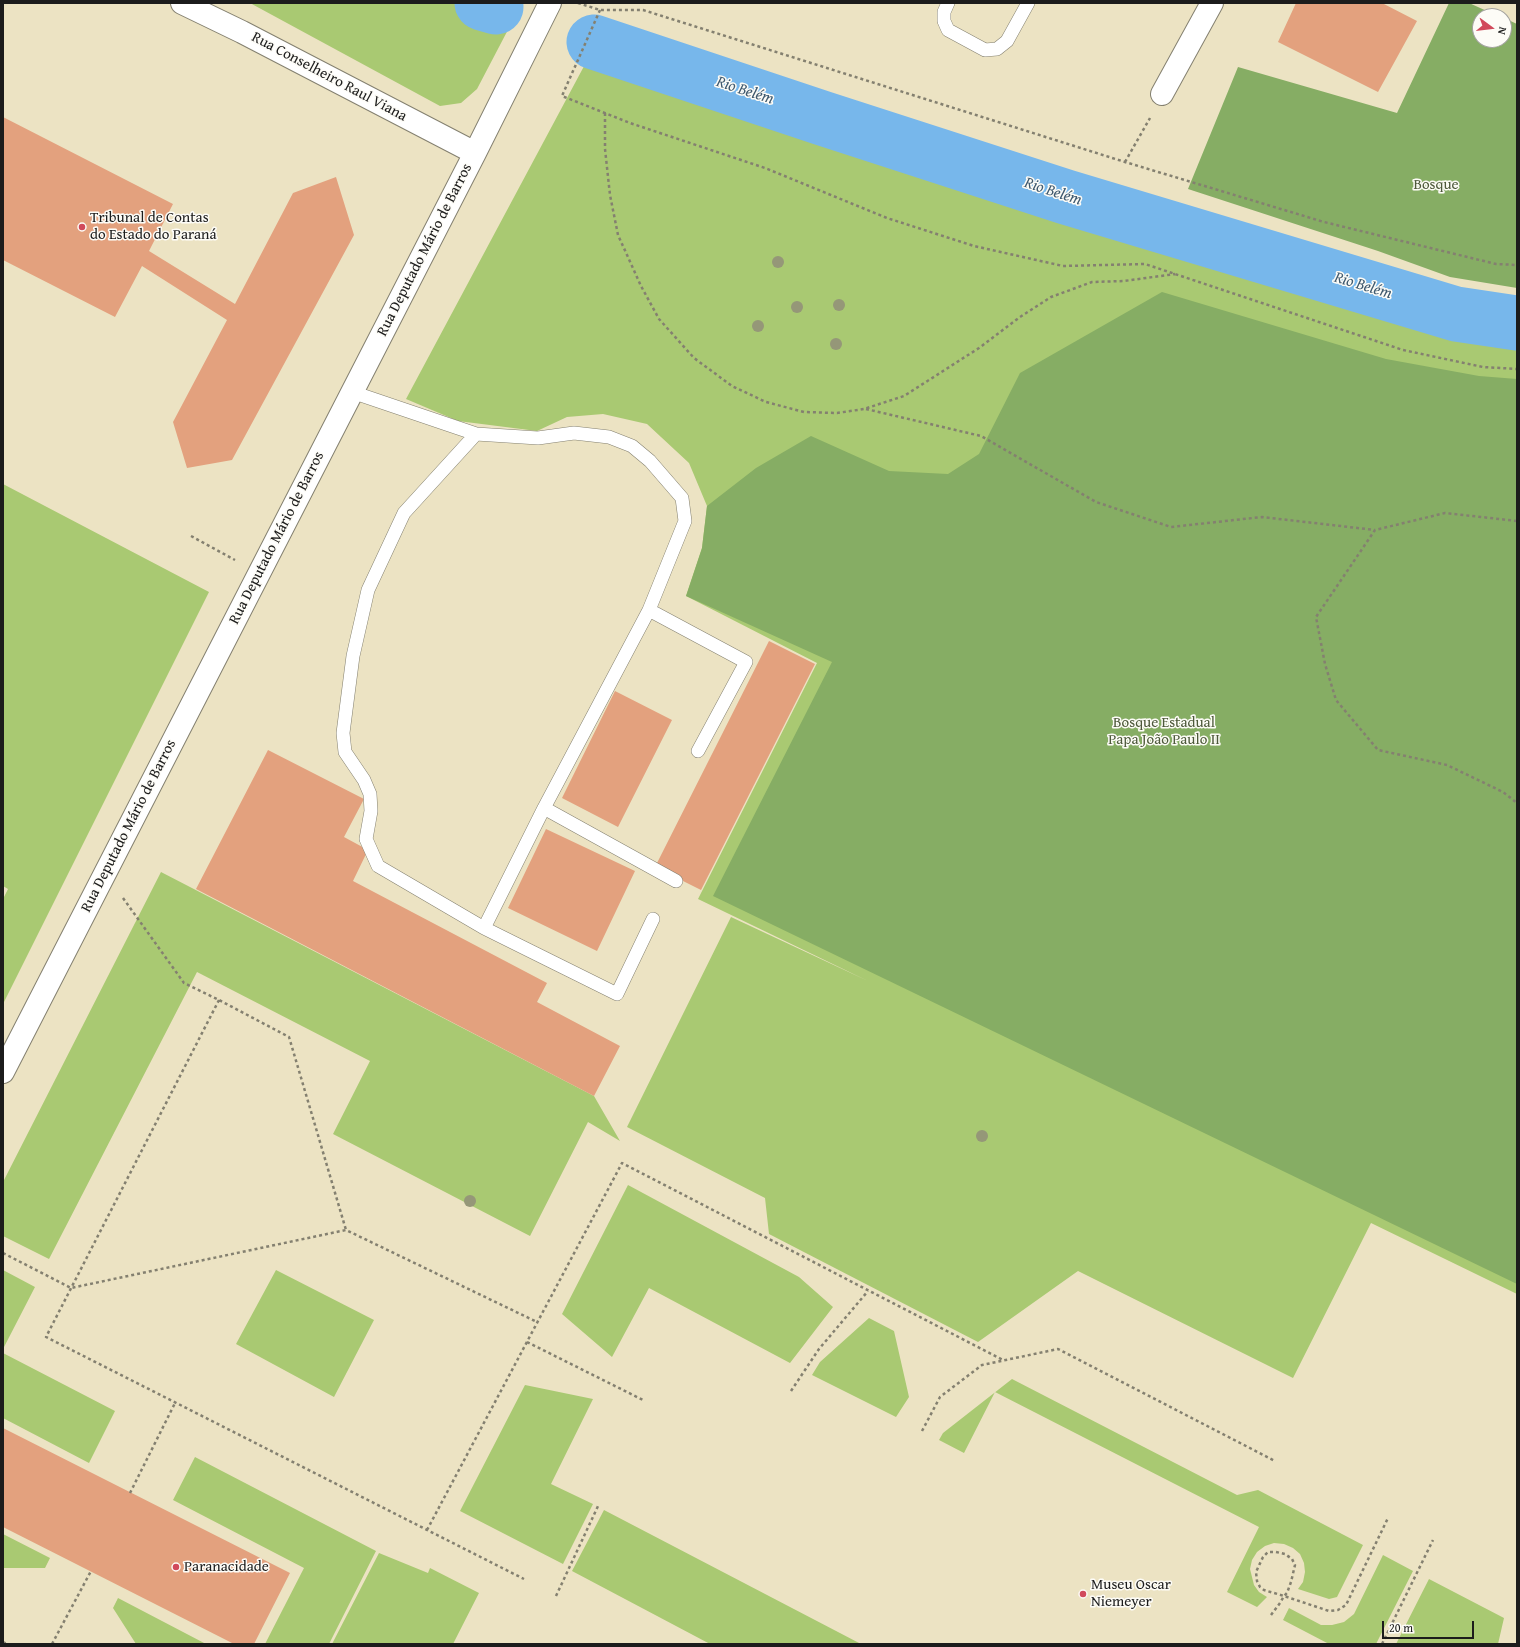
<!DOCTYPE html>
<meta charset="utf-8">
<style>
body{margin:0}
#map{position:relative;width:1520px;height:1647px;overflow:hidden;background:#ece3c3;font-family:"Gentium Book Plus",serif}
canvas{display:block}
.frame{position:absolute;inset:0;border:4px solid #1c1c1c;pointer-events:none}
.north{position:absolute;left:1472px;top:8px;width:40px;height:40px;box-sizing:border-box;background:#fdfcf7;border:1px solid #a3a29f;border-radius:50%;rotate:105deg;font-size:11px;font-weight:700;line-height:16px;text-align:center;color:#1c1c1c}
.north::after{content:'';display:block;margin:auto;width:14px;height:18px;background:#d1495b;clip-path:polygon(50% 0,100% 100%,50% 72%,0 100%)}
.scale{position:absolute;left:1382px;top:1621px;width:92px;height:18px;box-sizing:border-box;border:2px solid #1c1c1c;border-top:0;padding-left:5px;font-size:12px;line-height:14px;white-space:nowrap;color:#1c1c1c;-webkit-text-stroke:3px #fdfcf7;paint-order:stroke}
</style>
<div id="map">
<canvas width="1520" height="1647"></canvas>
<div class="frame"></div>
<div class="north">N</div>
<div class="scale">20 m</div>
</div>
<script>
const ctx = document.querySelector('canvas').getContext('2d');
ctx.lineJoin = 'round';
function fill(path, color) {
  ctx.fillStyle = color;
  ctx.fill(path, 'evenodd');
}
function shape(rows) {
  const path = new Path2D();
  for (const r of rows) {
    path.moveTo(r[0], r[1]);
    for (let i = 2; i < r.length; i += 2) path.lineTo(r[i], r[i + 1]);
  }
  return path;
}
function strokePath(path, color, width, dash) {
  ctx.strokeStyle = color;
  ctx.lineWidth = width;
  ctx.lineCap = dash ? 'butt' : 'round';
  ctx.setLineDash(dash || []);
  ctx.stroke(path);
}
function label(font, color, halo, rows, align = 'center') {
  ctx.font = font + ' "Gentium Book Plus",serif';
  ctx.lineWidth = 3;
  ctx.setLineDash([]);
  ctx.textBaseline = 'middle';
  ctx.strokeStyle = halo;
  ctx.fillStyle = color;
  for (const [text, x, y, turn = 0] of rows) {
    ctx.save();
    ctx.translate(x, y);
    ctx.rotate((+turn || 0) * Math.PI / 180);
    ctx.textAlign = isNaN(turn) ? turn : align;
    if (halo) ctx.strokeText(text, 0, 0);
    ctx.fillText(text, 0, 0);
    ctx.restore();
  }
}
fill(shape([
 [250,3,522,3,477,89,461,103,440,106],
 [590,55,1437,326,1517,335,1517,1294,1371,1223,1293,1378,1078,1271,978,1342,769,1234,765,1198,627,1127,731,917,868,981,698,899,817,663,686,596,702,548,707,506,689,463,647,424,603,414,567,417,537,431,458,421,406,399],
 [3,484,209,592,3,1004,3,899,8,889,3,886],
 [161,872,594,1096,620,1141,588,1122,530,1236,333,1134,370,1061,197,972,49,1259,3,1236,3,1182],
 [628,1185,799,1277,833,1307,790,1363,649,1288,612,1357,562,1314],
 [3,1270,35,1287,3,1349],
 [276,1270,374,1320,334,1397,236,1344],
 [869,1318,894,1331,909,1397,896,1417,812,1375,820,1362],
 [3,1353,115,1411,89,1463,3,1418],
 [1012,1379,1237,1495,1258,1490,1363,1545,1337,1597,1329,1599,1298,1589,1303,1582,1305,1572,1304,1563,1300,1554,1293,1548,1284,1544,1274,1543,1265,1546,1257,1552,1252,1560,1250,1569,1254,1585,1259,1592,1267,1597,1257,1607,1227,1592,1259,1527,995,1392,964,1453,939,1440,943,1433],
 [525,1385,593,1399,551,1484,593,1504,563,1564,460,1511],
 [195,1457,376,1551,329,1644,265,1644,304,1568,173,1500],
 [604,1510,861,1644,710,1644,572,1571],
 [3,1534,50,1558,45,1568,3,1568],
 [379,1553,428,1573,430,1568,479,1593,453,1644,332,1644],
 [1383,1555,1413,1571,1376,1644,1329,1644,1283,1620,1289,1608,1321,1625,1332,1625,1344,1622,1354,1614],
 [1429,1579,1504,1618,1498,1644,1396,1644],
 [118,1598,206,1644,136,1644,113,1608]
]), '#a9c972');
fill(shape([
 [1449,3,1469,3,1498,16,1480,16,1480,40,1504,40,1504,18,1517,24,1517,288,1450,277,1378,251,1188,189,1238,67,1397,113],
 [1162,292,1386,359,1479,376,1517,379,1517,1284,713,896,832,662,686,596,702,548,707,506,756,468,811,436,889,471,948,474,979,454,1020,373]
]), '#86ad64');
strokePath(shape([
 [482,3,496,7],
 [594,42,822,118,1066,197,1456,314,1517,323]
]), '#77b7eb', 55);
fill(shape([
 [1296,3,1382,3,1417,21,1378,92,1278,42],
 [3,117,173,204,149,251,235,304,293,193,336,177,354,235,232,460,187,468,173,422,227,320,142,266,115,317,3,260],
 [769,641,815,664,701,890,655,867],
 [615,691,672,720,618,827,562,798],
 [268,750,364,799,344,837,368,850,353,881,547,983,537,1002,620,1046,594,1096,196,889],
 [546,829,635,871,597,951,508,908],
 [3,1428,290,1573,254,1644,234,1644,3,1527]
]), '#e3a17e');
const lane = shape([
 [948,3,944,12,944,21,948,30,985,50,997,49,1007,41,1028,3],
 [352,392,476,434,538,438,574,433,609,437,632,446,650,461,682,498,685,521,649,610,746,662,698,751],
 [476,434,404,513,368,590,353,656,343,733,345,752,364,780,370,794,371,811,366,839,378,866,484,928,617,994,653,919],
 [544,808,649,610],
 [484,928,544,808,676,881]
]);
const street = shape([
 [1162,94,1212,3]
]);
const secondary = shape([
 [182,3,242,32,475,153],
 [3,1072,475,153,550,3]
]);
strokePath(lane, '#848070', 14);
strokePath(street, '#848070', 24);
strokePath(secondary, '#848070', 24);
strokePath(shape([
 [578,3,600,10,643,10,1125,162,1324,222,1496,264,1517,265],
 [600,10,562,96,630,123,765,168,887,218,974,246,1063,266,1145,264,1403,350,1483,367,1517,369],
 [605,113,605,149,610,195,618,235,641,286,659,319,694,358,732,386,766,402,804,412,837,413,864,409,904,396,979,348,1020,317,1051,297,1092,282,1124,281,1175,274],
 [1125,162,1150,118],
 [866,409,981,436,1096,502,1171,527,1262,517,1375,530],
 [1517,521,1445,513,1375,530,1316,617,1325,664,1336,700,1378,750,1447,765,1503,792,1517,803],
 [191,536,235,560],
 [123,898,184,983,219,1000,289,1037,346,1230],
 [219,1000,46,1337,524,1579],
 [3,1253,71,1288,346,1230,537,1322],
 [527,1342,645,1401],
 [791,1391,819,1349,868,1291],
 [922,1431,940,1397,982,1365,1058,1349,1275,1461],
 [130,1493,175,1403],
 [427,1530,622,1163,1003,1360],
 [556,1596,599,1504],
 [1271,1615,1280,1603,1284,1596,1287,1593,1291,1582,1295,1565,1292,1559,1285,1554,1276,1552,1268,1552,1263,1557,1256,1572,1257,1581,1260,1587,1264,1590,1284,1596,1329,1611,1338,1610,1346,1605,1388,1518],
 [3,1642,7,1644],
 [52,1644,91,1571],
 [1382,1644,1433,1540]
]), '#848070', 2.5, [3, 3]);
strokePath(lane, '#fff', 13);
strokePath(street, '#fff', 22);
strokePath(secondary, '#fff', 22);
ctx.fillStyle = '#959778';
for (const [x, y] of [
 [778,262],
 [839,305],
 [797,307],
 [758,326],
 [836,344],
 [982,1136],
 [470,1201]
]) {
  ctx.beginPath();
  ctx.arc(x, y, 6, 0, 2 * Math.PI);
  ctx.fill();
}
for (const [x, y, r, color] of [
 [82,227,4,"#d1495b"],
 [176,1567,4,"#d1495b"],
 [1083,1594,4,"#d1495b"]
]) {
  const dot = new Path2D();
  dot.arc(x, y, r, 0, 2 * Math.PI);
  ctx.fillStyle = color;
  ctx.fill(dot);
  strokePath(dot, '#fdfcf7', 1.5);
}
label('15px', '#1c1c1c', '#fdfcf7', [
 ["Rua Conselheiro Raul Viana",329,77,28],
 ["Rua Deputado Mário de Barros",425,250,-63],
 ["Rua Deputado Mário de Barros",277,538,-63],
 ["Rua Deputado Mário de Barros",129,826,-63]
]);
label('15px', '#4d593a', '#fdfcf7', [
 ["Bosque",1436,185],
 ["Bosque Estadual",1164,723],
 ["Papa João Paulo II",1164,740]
]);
label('15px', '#1c1c1c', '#fdfcf7', [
 ["Tribunal de Contas",90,218],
 ["do Estado do Paraná",90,235],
 ["Paranacidade",184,1567],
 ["Museu Oscar",1091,1585],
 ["Niemeyer",1091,1602]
], 'left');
label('italic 16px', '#405a6f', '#fdfcf7', [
 ["Rio Belém",745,91,18],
 ["Rio Belém",1053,192,18],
 ["Rio Belém",1363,286,17]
]);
</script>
